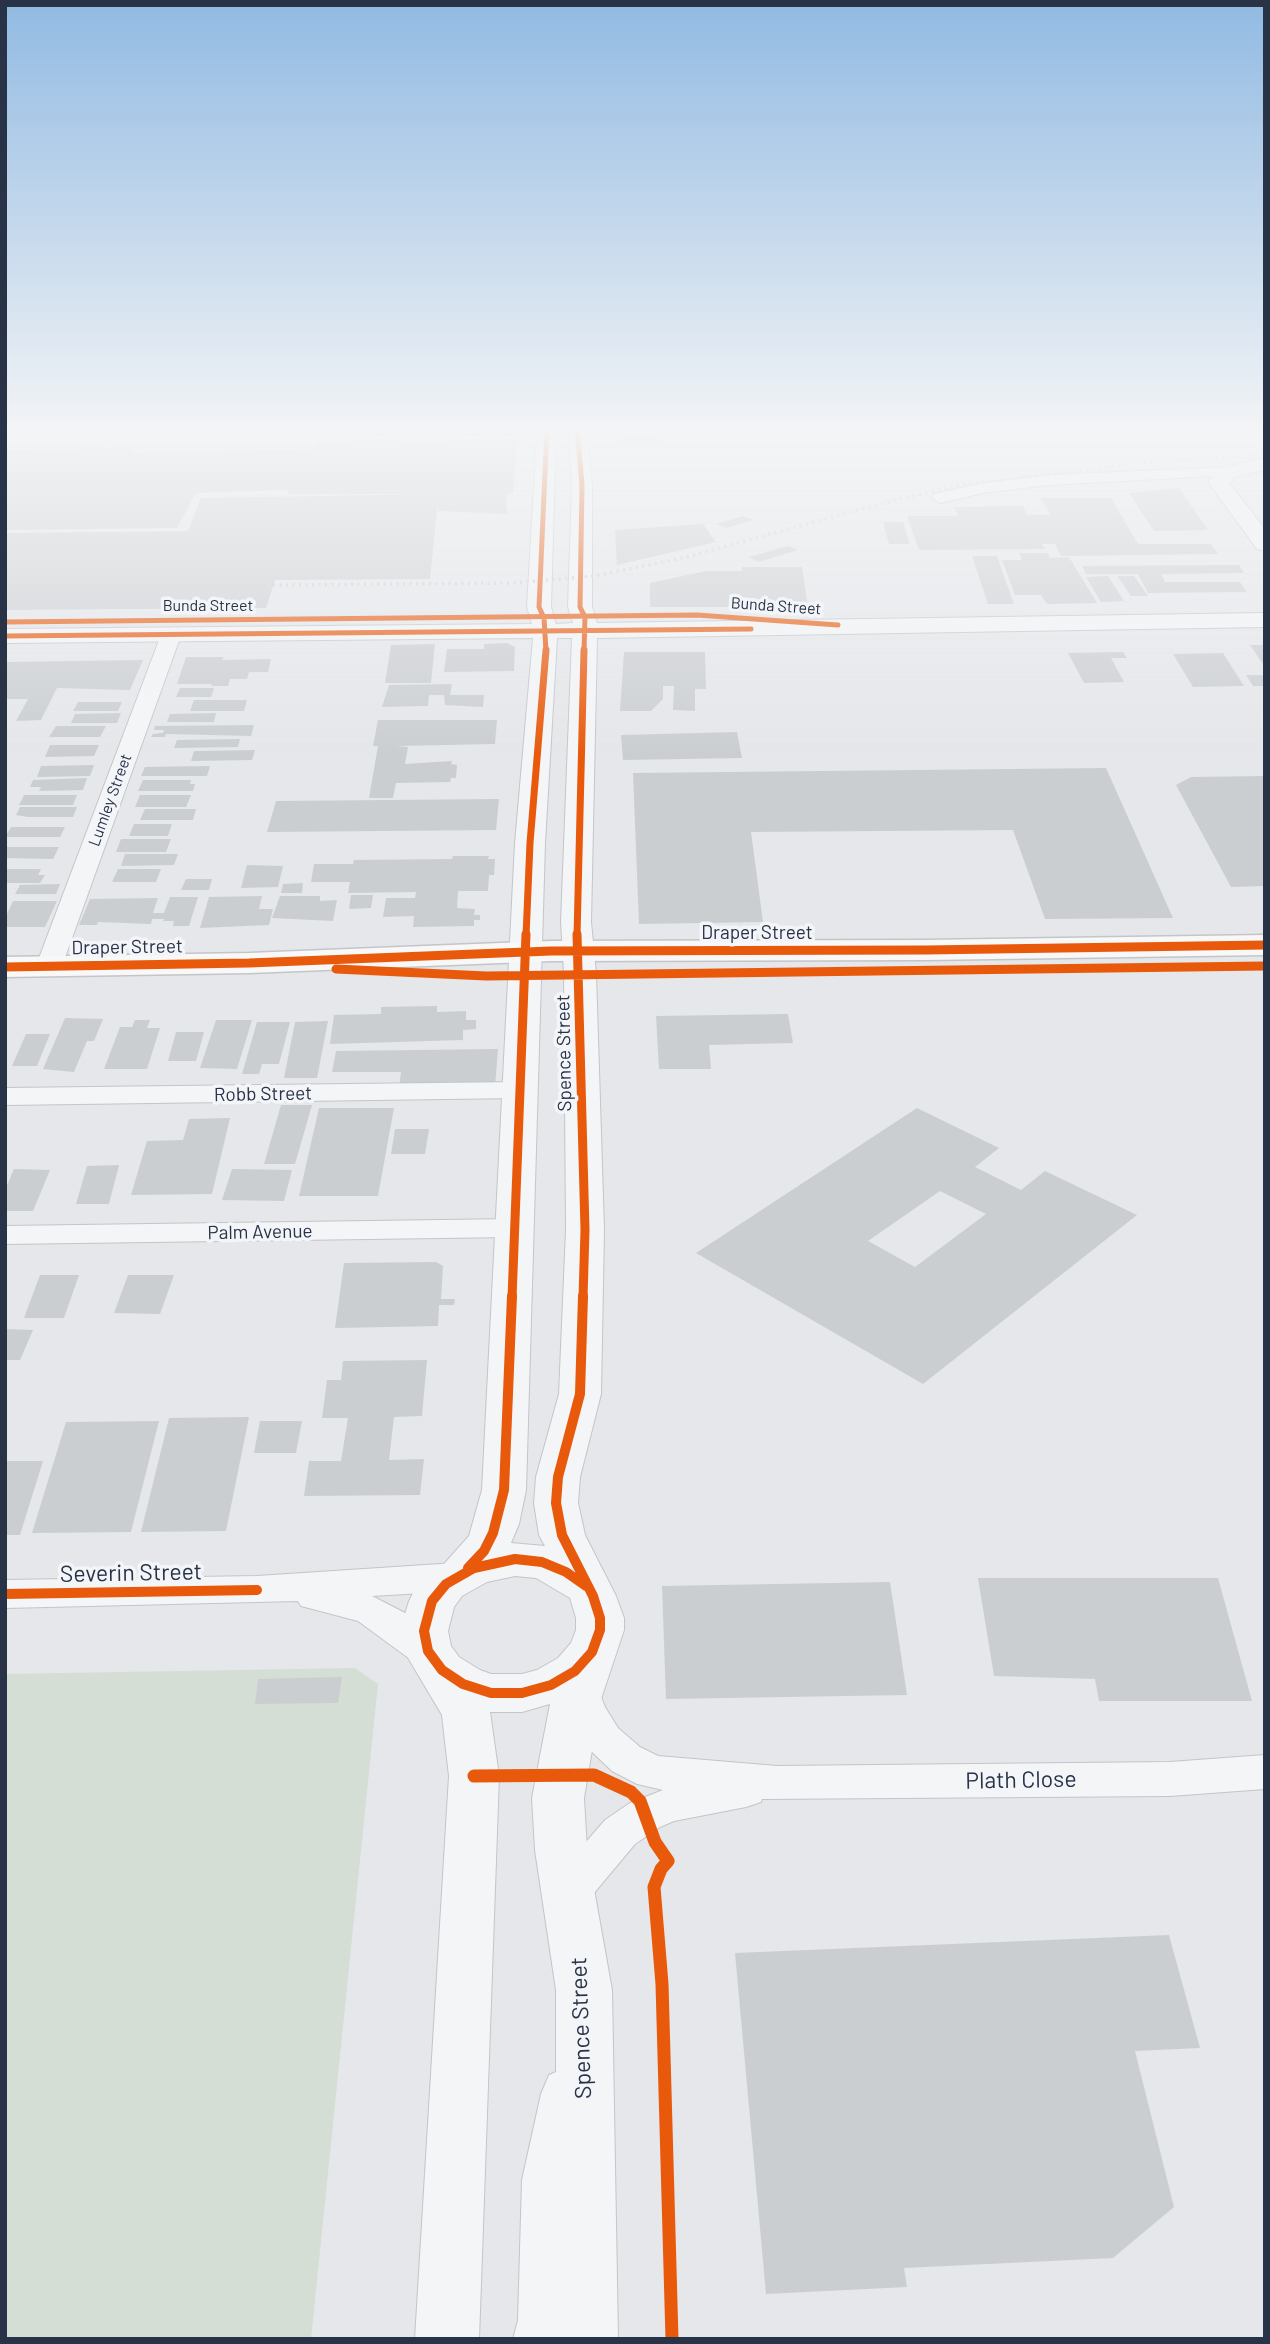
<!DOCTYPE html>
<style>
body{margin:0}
#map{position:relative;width:1270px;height:2344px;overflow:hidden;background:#e5e7ea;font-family:Barlow,sans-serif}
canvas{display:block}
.frame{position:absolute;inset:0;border:7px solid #283347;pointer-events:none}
</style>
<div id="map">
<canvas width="1270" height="2344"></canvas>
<div class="frame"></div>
</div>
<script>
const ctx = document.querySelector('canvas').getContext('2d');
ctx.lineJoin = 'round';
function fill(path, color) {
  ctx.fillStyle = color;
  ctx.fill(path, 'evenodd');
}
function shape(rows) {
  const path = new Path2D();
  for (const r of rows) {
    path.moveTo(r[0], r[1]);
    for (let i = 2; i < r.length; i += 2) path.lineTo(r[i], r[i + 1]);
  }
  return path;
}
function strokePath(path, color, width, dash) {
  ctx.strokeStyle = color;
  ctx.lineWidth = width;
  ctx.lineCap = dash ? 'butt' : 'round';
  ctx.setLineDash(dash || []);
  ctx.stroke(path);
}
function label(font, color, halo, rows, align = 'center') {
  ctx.font = font + ' Barlow,sans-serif';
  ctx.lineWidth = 7;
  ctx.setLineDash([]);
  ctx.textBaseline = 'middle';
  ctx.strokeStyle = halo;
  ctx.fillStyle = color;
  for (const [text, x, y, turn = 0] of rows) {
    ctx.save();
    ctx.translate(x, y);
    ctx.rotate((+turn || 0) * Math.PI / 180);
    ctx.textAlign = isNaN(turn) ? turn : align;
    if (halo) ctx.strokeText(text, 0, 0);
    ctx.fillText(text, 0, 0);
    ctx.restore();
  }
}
fill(shape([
 [355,1668,378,1684,311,2339,5,2339,5,1674]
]), '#d5ded5');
fill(shape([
 [610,427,696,427,696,430,610,429],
 [700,427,732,427,733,431,701,431],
 [618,433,663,433,663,447,617,447],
 [499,437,523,442,517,447,513,493,506,494,507,514,438,511,438,500,430,579,275,580,266,608,5,610,5,533,188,531,201,498,438,494,287,494,288,490,196,493,177,528,5,530,5,450,136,447,132,453,314,449,316,442,380,439,424,442],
 [1179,488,1208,530,1154,531,1129,493],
 [1041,498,1111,498,1138,544,1211,544,1218,554,1061,556,1055,544,1042,544,1045,549,919,550,907,516,958,516,954,507,1023,506,1027,515,1050,515],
 [743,516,753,520,726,528,716,524],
 [883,522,903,522,910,544,889,544],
 [703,524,716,542,617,565,615,530],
 [788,546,798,550,759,562,749,557],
 [1019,553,1047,553,1050,558,1069,557,1097,603,1047,604,1041,595,1015,595,1002,560,1022,560],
 [972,556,997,556,1014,604,988,604],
 [1239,565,1244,573,1161,574,1165,582,1240,582,1247,592,1148,593,1138,574,1086,574,1082,566],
 [742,567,802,567,808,607,650,607,650,583,706,571,742,571],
 [1108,576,1124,601,1101,602,1086,577],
 [1117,576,1134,576,1148,596,1131,596],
 [507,643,515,647,514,671,444,672,447,649,484,649,484,644],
 [435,644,431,683,385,683,391,645],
 [1250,645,1265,645,1265,667],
 [624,652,705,652,706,689,695,689,695,711,673,710,674,686,663,686,663,699,651,711,620,711],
 [1123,652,1127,658,1111,658,1124,682,1084,683,1068,653],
 [1223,653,1244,686,1193,687,1173,654],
 [186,657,224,657,222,660,271,659,268,672,249,672,247,679,230,679,228,686,211,686,212,684,177,684],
 [143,660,130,690,57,688,41,720,16,721,28,699,5,699,5,662],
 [1246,675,1265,675,1265,686,1253,686],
 [452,684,450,695,484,695,483,707,445,705,444,695,429,695,428,706,382,707,389,685],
 [180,688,214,688,211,697,176,697],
 [194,700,247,700,244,711,190,711],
 [78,702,122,702,118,711,73,711],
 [121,713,117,723,71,723,75,714],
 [216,713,214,722,167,722,170,714],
 [378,720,497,720,495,744,396,746,408,747,405,764,452,761,451,764,457,765,456,778,451,778,450,782,396,783,393,798,369,798,378,746,373,746],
 [254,725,251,736,166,734,165,737,151,737,153,734,163,733,164,730,154,730,155,726],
 [56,726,106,726,100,737,49,737],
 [737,732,742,758,623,760,621,735],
 [240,739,238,747,174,748,177,740],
 [50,745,99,745,94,756,45,757],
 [255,750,252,760,191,761,194,751],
 [94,765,90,776,37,777,41,766],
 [210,766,207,776,141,776,145,767],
 [1106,768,1173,918,1045,919,1013,830,751,832,763,922,639,924,633,773],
 [1265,776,1265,886,1231,887,1176,785,1191,777],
 [87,778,83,790,39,791,41,787,30,787,33,780],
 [143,780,191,780,190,784,195,784,193,791,138,791],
 [24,795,77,795,73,805,19,805],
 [140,795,191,795,186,807,135,807],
 [499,799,496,830,267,832,276,801],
 [20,807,77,807,73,817,28,817,16,815],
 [145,809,196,809,193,820,140,820],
 [134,824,172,824,168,836,129,836],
 [11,827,65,827,60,837,5,837],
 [121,839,171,839,166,852,116,852],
 [6,847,59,847,53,859,5,858],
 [125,854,178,854,174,865,121,866],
 [453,856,489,856,488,859,495,859,494,875,489,875,488,891,458,891,457,908,475,909,474,915,480,915,480,920,474,920,474,926,413,927,414,916,383,917,386,898,415,898,416,892,348,893,350,882,311,882,314,864,353,864,354,860,452,859],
 [247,865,283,866,278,887,241,888],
 [5,869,41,869,38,875,45,875,40,883,5,883],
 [118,869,161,869,156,882,112,882],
 [186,879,212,879,209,890,181,890],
 [303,883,302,893,281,893,283,884],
 [60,884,56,894,15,894,20,885],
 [351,895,373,895,371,908,349,909],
 [262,896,259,909,273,909,269,925,200,928,209,897],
 [280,896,320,896,320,901,337,900,333,921,272,918],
 [170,897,198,897,189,926,173,926,174,921,163,921,164,919,152,919,151,924,98,922,97,925,79,925,90,899,158,898,153,913,164,913],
 [13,901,57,901,45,927,5,927,5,918],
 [437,1006,437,1012,466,1011,466,1020,476,1020,476,1029,463,1030,463,1040,330,1044,334,1015,381,1014,381,1007],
 [788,1014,793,1043,709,1045,711,1069,659,1069,656,1016],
 [65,1018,103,1019,94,1041,87,1041,74,1072,43,1069],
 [135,1020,150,1020,147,1028,160,1028,147,1069,104,1069,120,1027,132,1027],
 [216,1020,252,1020,237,1069,200,1068],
 [328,1021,317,1078,284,1078,295,1022],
 [257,1022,290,1022,279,1064,262,1064,259,1074,242,1074],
 [176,1032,204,1032,196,1061,168,1061],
 [26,1034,50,1034,37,1066,12,1066],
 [498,1049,495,1087,399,1088,401,1072,332,1072,336,1051],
 [281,1105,312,1105,295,1164,264,1164],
 [319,1108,394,1108,378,1196,299,1196],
 [917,1108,999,1148,975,1167,1021,1190,1045,1171,1137,1215,923,1384,696,1253],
 [940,1191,986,1214,915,1267,868,1241],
 [230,1118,212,1194,131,1195,147,1141,183,1140,189,1119],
 [395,1129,429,1129,425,1154,391,1154],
 [119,1165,109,1204,76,1204,87,1166],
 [14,1169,50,1170,33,1211,5,1211,5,1190],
 [232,1169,292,1170,284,1201,222,1200],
 [436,1262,443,1266,441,1299,455,1299,454,1305,439,1305,438,1326,335,1328,344,1263],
 [40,1275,79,1275,64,1318,24,1318],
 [128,1275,174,1275,160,1314,114,1313],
 [5,1329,33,1330,20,1360,5,1360],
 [427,1360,422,1416,394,1417,389,1460,424,1459,420,1495,304,1496,309,1461,341,1461,348,1418,322,1418,327,1380,341,1380,343,1361],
 [249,1417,226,1531,141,1532,169,1418],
 [159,1421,131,1532,32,1533,66,1422],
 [260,1421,302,1421,296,1453,254,1453],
 [5,1461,43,1461,20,1535,5,1535],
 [978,1578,1218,1578,1252,1701,1099,1701,1095,1679,994,1676],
 [890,1582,907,1695,666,1699,662,1586],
 [342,1677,338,1703,255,1704,258,1679],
 [1169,1935,1200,2048,1135,2051,1174,2207,1113,2258,904,2268,907,2287,766,2294,735,1953]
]), '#cbced1');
const minor = shape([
 [1228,467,1236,472,1234,475,1049,485,983,493,940,503,932,498,934,494,983,483,1049,475,1228,467],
 [171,629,181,635,62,966,58,971,49,974,40,971,36,966,161,635,171,629],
 [521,1082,531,1084,535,1090,531,1096,521,1098,5,1105,5,1088,521,1082],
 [514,1219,525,1221,529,1228,525,1235,514,1237,5,1244,5,1226,514,1219],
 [456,1563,469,1567,475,1577,469,1587,456,1591,372,1596,405,1613,442,1640,447,1651,442,1662,428,1666,414,1662,358,1621,301,1606,298,1601,5,1608,5,1580,257,1576,456,1563],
 [580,1675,594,1679,605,1707,618,1728,640,1747,658,1756,777,1766,1170,1762,1265,1755,1265,1789,1170,1796,762,1799,761,1802,746,1807,674,1821,660,1827,635,1844,584,1905,569,1911,554,1905,547,1892,554,1879,605,1820,630,1803,663,1790,637,1784,612,1771,590,1750,566,1711,560,1690,566,1679,580,1675]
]);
const tertiary = shape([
 [5,427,566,427,564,431,556,433,551,607,556,624,573,623,568,607,572,485,568,427,587,427,592,485,592,607,597,623,1265,613,1265,627,597,638,591,922,596,973,604,1230,601,1394,580,1477,578,1503,585,1535,616,1596,624,1618,624,1630,600,1702,584,1798,587,1850,612,1990,618,2339,513,2339,518,2320,522,2180,541,2094,549,2075,556,2072,556,1990,535,1850,532,1798,550,1704,522,1712,490,1712,499,1776,479,2339,415,2339,449,1776,442,1715,404,1651,400,1631,409,1601,415,1589,430,1572,444,1564,469,1536,482,1490,515,843,533,638,5,643,5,629,532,624,527,607,537,433,5,438,5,427],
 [557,638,572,638,561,922,564,973,566,1230,559,1394,536,1477,534,1503,539,1535,545,1546,511,1543,519,1524,526,1490,545,843,557,638],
 [515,1576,536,1578,570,1598,576,1618,576,1630,571,1643,558,1658,537,1670,522,1674,491,1674,480,1670,459,1657,451,1646,448,1631,454,1607,462,1596,487,1582,515,1576],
 [1265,458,1265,470,1235,477,1229,483,1265,529,1265,551,1257,549,1208,482,1221,468,1265,458]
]);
const secondary = shape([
 [1265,935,1265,955,926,960,551,961,249,973,5,977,5,957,249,953,551,941,926,940,1265,935]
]);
strokePath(minor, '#c3c5c8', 2);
strokePath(tertiary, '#c3c5c8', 2);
strokePath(secondary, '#c3c5c8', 3);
fill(minor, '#f4f5f7');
fill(tertiary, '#f4f5f7');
fill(secondary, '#f8f8f8');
strokePath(shape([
 [273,585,511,583,594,576,683,558,899,499,966,484,1142,463,1265,454]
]), '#cdcfd2', 3.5, [2, 4.5]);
strokePath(shape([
 [577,427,582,485,580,607,585,617,584,651],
 [5,432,547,428],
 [5,622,697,615,838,625],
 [5,636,751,629],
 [546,651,544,618,539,607,547,427]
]), '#e8590c', 5);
strokePath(shape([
 [526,936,530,843,546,650],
 [577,936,584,650]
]), '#e8590c', 7);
strokePath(shape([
 [577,934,585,1230,583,1298],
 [5,967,249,963,551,951,926,950,1265,945],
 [336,969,486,976,1265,966],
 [512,1298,526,934]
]), '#e8590c', 9);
strokePath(shape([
 [583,1296,580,1394,558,1477,556,1503,562,1535,593,1596,600,1618,600,1630,592,1652,575,1671,551,1685,522,1693,491,1693,463,1684,442,1670,428,1651,424,1631,432,1601,446,1584,474,1568,515,1559,542,1562,566,1572,586,1586],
 [468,1568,484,1551,493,1533,504,1490,512,1296],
 [5,1594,257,1590]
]), '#e8590c', 10);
strokePath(shape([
 [474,1776,594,1775,631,1792,640,1801,655,1842,668,1861,661,1869,654,1887,662,1984,672,2339]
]), '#e8590c', 13);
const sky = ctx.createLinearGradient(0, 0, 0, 755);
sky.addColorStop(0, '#91bae2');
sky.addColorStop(0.57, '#f3f4f6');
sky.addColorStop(1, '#f3f4f600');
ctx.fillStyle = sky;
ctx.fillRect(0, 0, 1270, 755);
label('16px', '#283347', '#f3f5f9', [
 ["Bunda Street",208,606],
 ["Bunda Street",776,606,4],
 ["Lumley Street",110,800,-70]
]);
label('19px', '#283347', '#f3f5f9', [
 ["Draper Street",757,933],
 ["Draper Street",127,947,-1],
 ["Spence Street",564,1053,-91],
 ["Robb Street",263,1094,-1],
 ["Palm Avenue",260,1232,-1]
]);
label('23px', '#283347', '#f3f5f9', [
 ["Severin Street",131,1573,-1],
 ["Plath Close",1021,1780,-1],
 ["Spence Street",581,2028,-92]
]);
</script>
